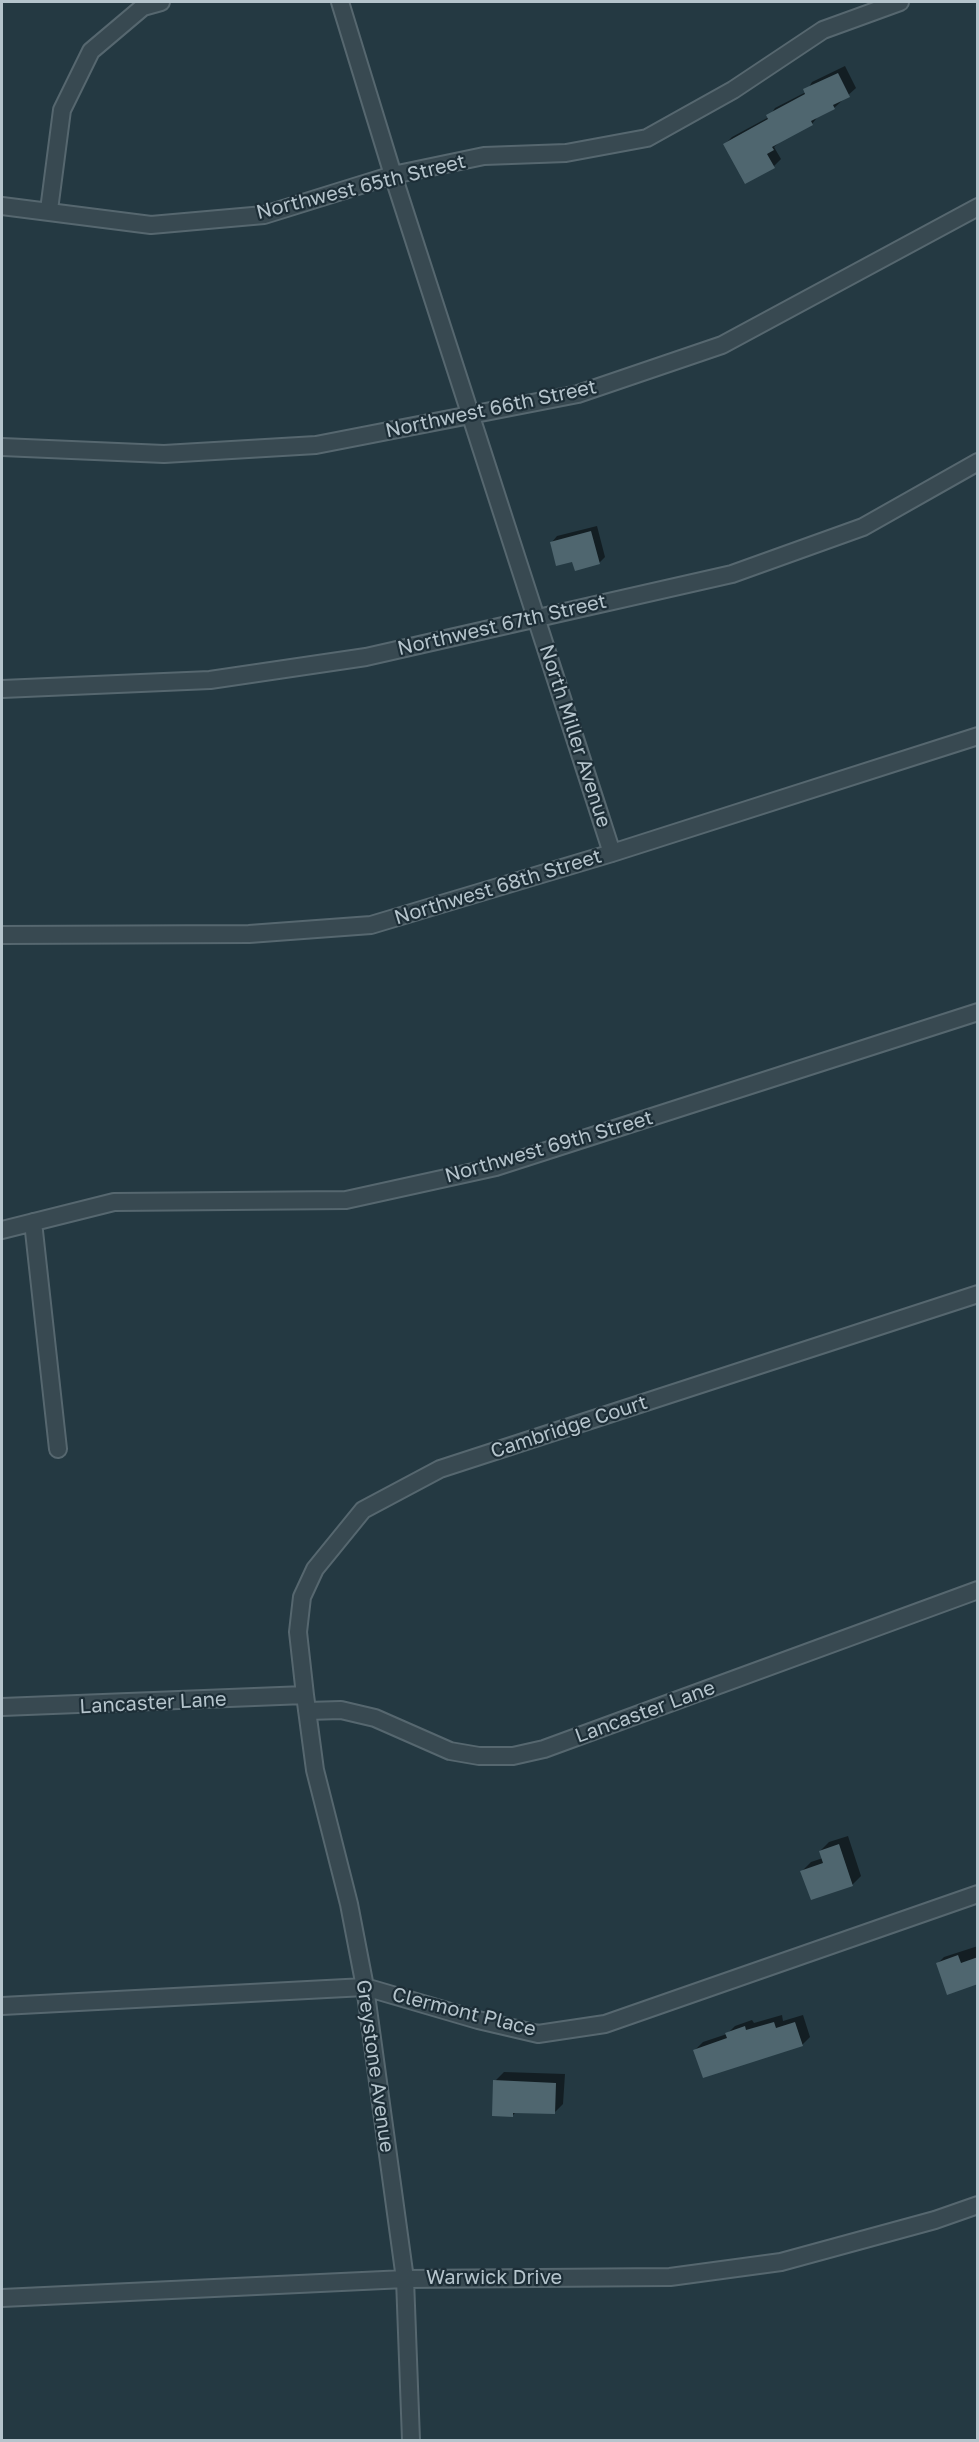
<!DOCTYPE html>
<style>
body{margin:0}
#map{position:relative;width:979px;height:2442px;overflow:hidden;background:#243942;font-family:"Golos Text",sans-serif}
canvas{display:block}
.frame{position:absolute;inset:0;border:3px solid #b5c4cc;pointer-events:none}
</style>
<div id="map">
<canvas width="979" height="2442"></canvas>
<div class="frame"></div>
</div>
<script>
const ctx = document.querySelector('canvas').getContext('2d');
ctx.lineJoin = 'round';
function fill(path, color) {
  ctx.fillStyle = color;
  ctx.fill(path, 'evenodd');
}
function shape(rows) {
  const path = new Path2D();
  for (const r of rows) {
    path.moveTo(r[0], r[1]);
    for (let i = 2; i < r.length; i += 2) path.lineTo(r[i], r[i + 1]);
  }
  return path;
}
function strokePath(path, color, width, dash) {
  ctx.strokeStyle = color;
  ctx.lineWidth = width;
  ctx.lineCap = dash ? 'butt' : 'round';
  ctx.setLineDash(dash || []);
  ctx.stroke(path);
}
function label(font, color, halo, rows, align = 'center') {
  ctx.font = font + ' "Golos Text",sans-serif';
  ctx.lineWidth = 4.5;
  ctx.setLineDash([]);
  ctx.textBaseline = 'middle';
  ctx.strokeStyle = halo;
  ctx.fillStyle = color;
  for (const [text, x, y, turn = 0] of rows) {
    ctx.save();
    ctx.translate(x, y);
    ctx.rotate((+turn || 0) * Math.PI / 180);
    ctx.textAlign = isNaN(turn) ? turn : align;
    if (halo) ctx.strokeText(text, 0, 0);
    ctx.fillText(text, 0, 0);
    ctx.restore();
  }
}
fill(shape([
 [845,66,856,88,834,108,819,115,812,124,781,141,774,147,781,159,774,166,725,144,732,137,769,117,775,108,806,92,812,82],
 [597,526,605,557,599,563,573,560,552,542,557,536],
 [848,1836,861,1876,852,1885,802,1871,811,1862,823,1858,820,1851,829,1842],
 [978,1946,978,1983,938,1963,944,1957],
 [782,2015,783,2021,803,2015,810,2037,802,2045,695,2050,703,2042,727,2034,735,2026,752,2020,754,2023],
 [504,2072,565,2074,563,2104,554,2113,517,2111,512,2116,495,2081]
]), '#0007');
fill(shape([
 [838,73,850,97,833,105,835,109,811,121,813,125,772,147,774,150,767,154,775,168,745,184,723,144,768,119,766,115,805,94,803,89],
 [591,531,600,564,575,571,572,562,556,566,550,542],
 [839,1844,853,1886,811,1900,800,1871,823,1863,819,1851],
 [958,1955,961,1963,978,1957,978,1984,947,1995,936,1963],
 [774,2022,776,2028,795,2022,803,2046,703,2078,693,2050,727,2038,725,2033,745,2026,746,2030],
 [493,2080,556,2083,555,2114,513,2113,513,2117,492,2116]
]), '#4f666f');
const street = shape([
 [340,2,393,175,612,853],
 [2,206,151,225,264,215,393,175,484,156,566,153,647,138,733,90,823,30,900,2],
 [49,210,62,110,91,51,143,7,161,2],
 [2,447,164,454,316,445,578,394,722,345,978,207],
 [2,689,210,680,366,657,732,574,863,527,978,462],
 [2,935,249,934,371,925,612,853,978,736],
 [33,1222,58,1449],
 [2,1230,114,1202,346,1200,496,1167,978,1012],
 [2,1707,305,1695],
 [307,1711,341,1710,375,1718,450,1751,479,1756,513,1756,544,1749,978,1590],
 [2,2006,365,1987,478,2020,538,2034,605,2024,978,1894],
 [2,2298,405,2279,670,2277,781,2262,935,2220,978,2205],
 [411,2440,405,2279,365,1987,349,1904,315,1770,305,1695,298,1632,302,1597,315,1569,363,1510,440,1469,978,1294]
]);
strokePath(street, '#56676f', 20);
strokePath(street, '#384951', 16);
label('20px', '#b5c4cc', '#1d2e37', [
 ["Northwest 65th Street",361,187,-14],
 ["Northwest 66th Street",491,409,-12],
 ["Northwest 67th Street",502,625,-13],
 ["North Miller Avenue",575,736,72],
 ["Northwest 68th Street",498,887,-17],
 ["Northwest 69th Street",549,1147,-16],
 ["Cambridge Court",569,1427,-18],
 ["Lancaster Lane",153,1703,-3],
 ["Lancaster Lane",645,1712,-20],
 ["Clermont Place",464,2012,14],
 ["Greystone Avenue",375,2066,82],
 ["Warwick Drive",494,2278]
]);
</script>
